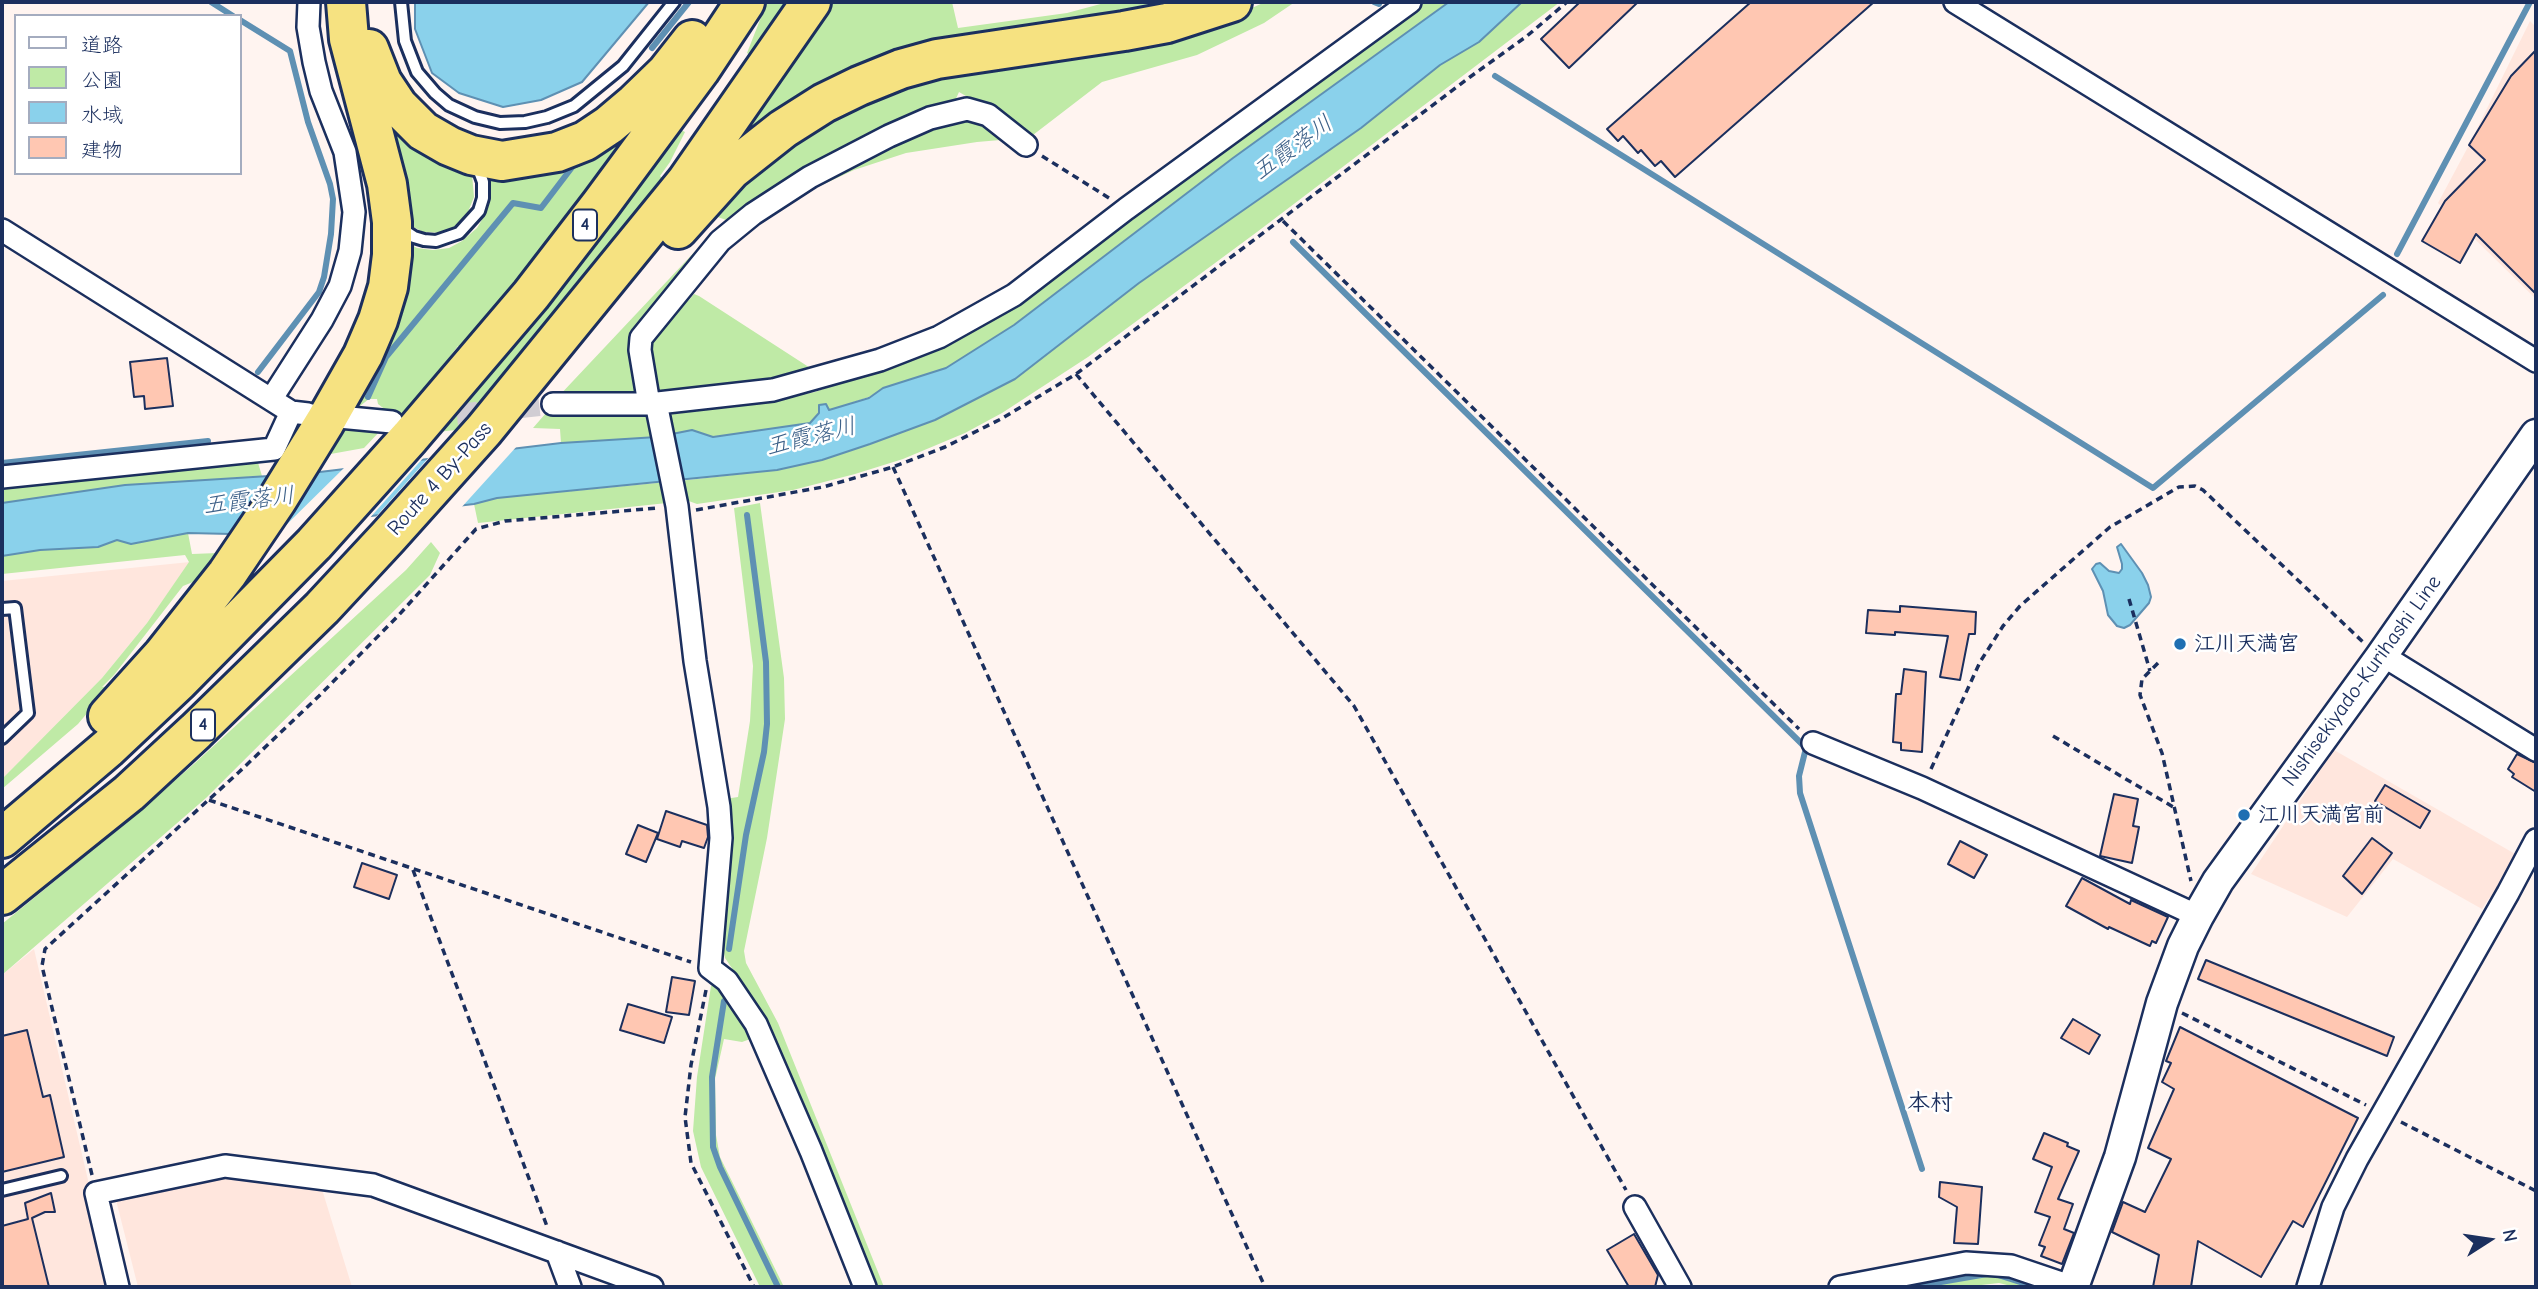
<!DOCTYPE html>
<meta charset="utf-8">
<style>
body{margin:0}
#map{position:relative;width:2538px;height:1289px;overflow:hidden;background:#fff4f0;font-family:"Comic Neue","Klee One",sans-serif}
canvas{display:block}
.frame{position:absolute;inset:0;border:4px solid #1b2f5e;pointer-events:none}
.legend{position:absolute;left:14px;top:14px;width:228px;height:161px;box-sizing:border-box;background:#fff;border:2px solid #a4acbf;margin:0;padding:9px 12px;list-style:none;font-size:21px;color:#1b2f5e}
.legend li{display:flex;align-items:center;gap:14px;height:35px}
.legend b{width:35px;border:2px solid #a4acbf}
.north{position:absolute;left:2454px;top:1205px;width:70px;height:70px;-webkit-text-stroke:5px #fff;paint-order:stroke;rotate:78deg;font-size:19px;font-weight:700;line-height:28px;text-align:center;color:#1b2f5e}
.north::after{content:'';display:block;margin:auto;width:24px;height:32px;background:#1b2f5e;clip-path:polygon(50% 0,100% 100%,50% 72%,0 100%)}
</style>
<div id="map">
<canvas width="2538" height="1289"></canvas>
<div class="frame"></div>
<ul class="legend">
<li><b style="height:9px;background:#fff"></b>道路</li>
<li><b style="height:19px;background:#bfeaa6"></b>公園</li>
<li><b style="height:19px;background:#8ad1eb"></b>水域</li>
<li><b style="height:19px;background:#ffc7b2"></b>建物</li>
</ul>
<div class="north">N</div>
</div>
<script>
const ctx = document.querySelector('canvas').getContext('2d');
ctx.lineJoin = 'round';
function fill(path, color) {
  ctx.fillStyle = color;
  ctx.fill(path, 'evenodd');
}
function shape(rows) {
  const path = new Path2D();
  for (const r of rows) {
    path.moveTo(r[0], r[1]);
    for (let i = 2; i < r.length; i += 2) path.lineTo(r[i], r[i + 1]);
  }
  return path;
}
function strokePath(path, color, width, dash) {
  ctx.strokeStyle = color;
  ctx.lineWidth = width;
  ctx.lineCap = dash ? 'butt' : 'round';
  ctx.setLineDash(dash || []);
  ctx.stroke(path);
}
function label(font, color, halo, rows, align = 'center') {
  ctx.font = font + ' "Comic Neue","Klee One",sans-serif';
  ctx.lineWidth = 5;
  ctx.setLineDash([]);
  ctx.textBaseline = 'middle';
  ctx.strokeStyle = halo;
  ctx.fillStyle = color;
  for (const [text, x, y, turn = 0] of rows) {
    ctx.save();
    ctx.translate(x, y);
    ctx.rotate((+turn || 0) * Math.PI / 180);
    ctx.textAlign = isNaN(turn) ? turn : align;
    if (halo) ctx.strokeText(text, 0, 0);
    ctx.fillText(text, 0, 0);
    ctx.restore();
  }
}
fill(shape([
 [2530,21,2536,27,2536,299,2438,203,2469,145],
 [190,562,147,623,102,678,2,779,2,581],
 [2334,750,2517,855,2493,896,2489,898,2482,909,2393,859,2347,917,2251,874],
 [34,949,113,1287,2,1287,2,975],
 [225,1175,321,1186,352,1287,138,1287,116,1200]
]), '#ffe6dd');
fill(shape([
 [767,2,794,2,734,88,750,55,747,53],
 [828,2,952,2,958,28,1067,13,1108,2,1193,2,1011,34,719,161],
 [1265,2,1295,2,1264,23,1197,55,1102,82,1033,135,959,92,954,103,732,222,709,214,777,150,896,86,1241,13],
 [1423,2,1449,2,1233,158,1014,325,946,368,884,388,869,397,829,410,826,404,810,423,713,437,692,430,669,434,667,415,766,402,815,392,881,369,1033,291],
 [1522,2,1560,2,1257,232,1088,357,1002,413,965,433,903,459,855,474,793,490,697,504,686,500,679,481,777,470,822,460,935,420,1015,379,1139,283,1361,128,1440,65,1479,42],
 [691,61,464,350,458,346,425,389,401,415,392,415,378,404,377,399,369,399,360,406,353,405,401,239,417,248,433,250,449,248,462,241,477,228,486,213,489,198,484,168,504,171],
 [385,106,472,174,474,197,468,212,453,228,443,233,423,232,404,222],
 [968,116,1012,139,977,142,906,153,854,170,790,200,888,142],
 [679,129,685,132,670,162,660,176,666,181,466,429,427,433],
 [708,244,640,328,639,387,634,394,557,398,701,245],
 [694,294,699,296,818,373,762,385,659,394,653,384,646,346,678,303,689,300],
 [560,412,648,416,657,437,561,443,560,429,533,428,546,413],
 [335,423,358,429,383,428,364,448,314,457],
 [256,456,262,476,125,485,2,503,2,481],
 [667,482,667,503,478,523,474,504,497,498],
 [760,503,784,678,785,719,767,838,744,951,746,963,778,1023,884,1287,872,1287,776,1045,762,1013,725,958,718,925,725,799,738,797,750,721,753,666,734,508],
 [188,533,192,554,218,553,212,562,198,580,183,586,114,675,102,687,110,686,78,724,2,789,2,779,102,678,147,623,189,562,185,555,2,574,2,556,40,550,98,547,117,540,131,544],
 [431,542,440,553,430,575,206,798,2,975,2,924,126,823,195,763,406,570],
 [717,982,753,1038,742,1042,724,1039,715,1079,716,1135,720,1157,784,1287,760,1287,701,1167,693,1131,697,1077,711,986],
 [1998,1269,2057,1287,2015,1287,1999,1283,1964,1287,1857,1287]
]), '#bfeaa6');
const water = shape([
 [415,2,649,2,582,82,541,100,503,107,459,93,432,73,415,29,415,2],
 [1449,2,1522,2,1479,42,1440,65,1361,128,1139,283,1015,379,935,420,870,444,822,460,777,470,497,498,474,504,268,528,303,474,561,443,657,437,692,430,713,437,810,423,819,413,819,405,826,404,829,410,869,398,883,388,946,368,1014,325,1233,158,1449,2],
 [269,476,231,534,188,533,131,544,117,540,98,547,40,550,2,556,2,503,125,485,269,476],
 [2121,544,2142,573,2148,585,2151,597,2149,603,2130,625,2124,628,2117,626,2108,615,2103,591,2092,569,2096,564,2100,563,2109,571,2119,573,2122,569,2122,564,2117,547,2121,544]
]);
fill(water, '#8ad1eb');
strokePath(water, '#5e90b3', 2);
fill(shape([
 [518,445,460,509,373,520,431,455],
 [425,456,368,520,281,530,347,465]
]), '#fff4f0');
strokePath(shape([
 [211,2,233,16],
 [1374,2,1379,4],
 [240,20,290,51,308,122,330,184,333,199,331,234,324,277,319,292,258,372],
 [652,48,689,2],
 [1495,76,2153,488,2383,295],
 [1293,242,1806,748,1799,776,1800,793,1922,1169],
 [2397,254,2530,2],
 [368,397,386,357,513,203,541,208,573,166,580,163],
 [2,463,208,441],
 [729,949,746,835,764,752,767,724,766,662,747,515],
 [724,1001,712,1077,713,1147,720,1167,778,1287],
 [1998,1275,2036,1287],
 [1912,1287,1987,1274]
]), '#5e90b3', 6);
const building = shape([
 [1580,2,1638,2,1569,68,1541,39,1580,2],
 [1751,2,1874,2,1675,177,1661,161,1655,166,1641,150,1638,153,1623,136,1618,141,1607,129,1751,2],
 [2536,50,2536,294,2476,234,2460,263,2422,241,2445,201,2485,160,2469,145,2511,76,2536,50],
 [167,358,173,406,145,409,144,396,134,397,130,362,167,358],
 [1900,606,1976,612,1975,634,1969,634,1960,680,1940,677,1948,636,1895,632,1895,635,1866,633,1868,610,1900,612,1900,606],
 [1904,669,1926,672,1922,752,1901,750,1901,743,1893,742,1896,694,1901,694,1904,669],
 [2517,754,2536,763,2536,792,2512,777,2514,774,2508,769,2517,754],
 [2385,785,2430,811,2420,828,2375,801,2385,785],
 [2114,794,2138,799,2133,826,2139,827,2132,863,2100,856,2114,794],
 [666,811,707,825,708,837,704,848,682,841,680,847,657,839,666,811],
 [638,825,658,833,646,862,626,854,638,825],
 [2372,838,2392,853,2362,894,2343,876,2372,838],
 [1960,841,1987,855,1974,878,1948,864,1960,841],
 [362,863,397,875,389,899,354,887,362,863],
 [2082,878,2130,904,2131,900,2168,917,2156,943,2152,941,2150,946,2109,927,2108,929,2066,906,2082,878],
 [2206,960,2394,1037,2387,1056,2198,979,2206,960],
 [672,977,695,981,689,1015,666,1012,672,977],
 [628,1004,672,1017,664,1043,620,1030,628,1004],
 [2073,1019,2100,1035,2089,1054,2061,1038,2073,1019],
 [2180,1027,2358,1118,2303,1227,2293,1221,2261,1277,2198,1241,2191,1287,2153,1287,2159,1255,2112,1232,2123,1202,2145,1212,2171,1159,2148,1148,2174,1089,2162,1082,2171,1063,2166,1061,2180,1027],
 [27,1030,43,1097,50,1095,64,1157,2,1172,2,1036,27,1030],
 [2044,1133,2068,1143,2067,1146,2079,1151,2058,1199,2073,1204,2064,1229,2074,1233,2062,1264,2041,1256,2045,1247,2039,1245,2050,1217,2035,1212,2052,1167,2033,1159,2044,1133],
 [1940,1182,1982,1187,1978,1244,1954,1243,1957,1207,1939,1197,1940,1182],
 [51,1193,55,1212,45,1212,32,1218,49,1287,2,1287,2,1226,28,1219,25,1203,51,1193],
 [1634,1234,1658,1275,1655,1287,1629,1287,1607,1250,1634,1234]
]);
fill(building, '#ffc7b2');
strokePath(building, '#1b2f5e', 2);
strokePath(shape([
 [426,418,553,404]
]), '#d1cdd3', 21, [21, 10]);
const lane = shape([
 [401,2,405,41,417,72,435,93,449,105,475,117,500,123,525,122,547,117,574,106,623,66,674,2],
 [402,229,414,237,424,240,436,241,459,233,479,211,483,198,483,182,476,163],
 [2,609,15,608,28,713,2,738],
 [2,1190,61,1176]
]);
const street = shape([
 [1955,2,2536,361],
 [2,230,291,412,308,414],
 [272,398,322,320,340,286,350,251,354,212,345,152,321,91,314,62,308,27,309,2],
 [656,403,677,506,695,661,719,807,721,838,710,968,727,981,756,1024,811,1151,865,1287],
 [553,404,649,404,773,390,880,360,939,337,1014,295,1126,209,1410,2],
 [649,404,640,350,641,338,720,241,753,214,810,177,889,136,930,118,967,109,988,115,1026,145],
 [339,417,392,422],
 [2,477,274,449,291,412],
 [2382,655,2536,750],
 [1813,743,1922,788,2198,916],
 [1635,1207,1680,1287],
 [557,1252,570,1287],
 [118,1287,96,1193,225,1166,373,1185,652,1287],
 [1840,1287,1966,1263,2011,1266,2073,1287],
 [2308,1287,2333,1207,2357,1159,2508,893,2536,840]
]);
const secondary = shape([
 [2073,1287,2120,1157,2162,1003,2183,946,2198,916,2218,881,2380,658,2536,435]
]);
const highway = shape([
 [369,49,382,82,398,106,423,131,449,146,471,155,502,161,557,152,585,141,609,125,635,103,666,73,692,40],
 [678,229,731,170,783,129,824,103,859,86,901,69,937,59,1124,31,1167,23,1232,2],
 [108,716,163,655,227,574,277,500,325,422,363,355,378,320,388,287,392,255,392,222,387,184,349,39,346,2],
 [2,838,108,748,178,682,314,544,410,437,531,295,601,204,700,70,745,2],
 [2,895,129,793,196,731,322,608,388,537,484,430,686,182,811,2]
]);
strokePath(lane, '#1b2f5e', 16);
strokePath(street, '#1b2f5e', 26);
strokePath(secondary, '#1b2f5e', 35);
strokePath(highway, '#1b2f5e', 44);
strokePath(shape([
 [1042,156,1109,198],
 [1283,221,1799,729],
 [1076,374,1354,706,1626,1190],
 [893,467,1265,1287],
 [696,510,823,487,893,467,945,447,1001,419,1076,374,1470,77,1527,36,1567,2],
 [2129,599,2150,671],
 [2158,663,2142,679,2140,695,2162,753,2191,881],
 [2053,736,2175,808],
 [1931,769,1980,662,2003,626,2020,606,2110,527,2179,487,2195,486,2203,490,2363,642],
 [209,800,691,962],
 [413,870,548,1229],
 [706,990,691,1065,685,1117,691,1163,754,1287],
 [2182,1013,2366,1105],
 [2401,1122,2536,1191],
 [92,1175,42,966,45,949,238,773,319,696,398,616,476,529,505,521,658,508]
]), '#1b2f5e', 3.5, [7, 5]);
strokePath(lane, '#fff', 10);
strokePath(street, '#fff', 21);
strokePath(secondary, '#fff', 30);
strokePath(highway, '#f6e281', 38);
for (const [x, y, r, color] of [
 [2180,644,7,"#1f6fb2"],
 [2244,815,7,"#1f6fb2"]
]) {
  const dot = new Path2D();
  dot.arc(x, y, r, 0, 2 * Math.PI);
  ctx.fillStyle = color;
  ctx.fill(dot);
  strokePath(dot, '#fff', 2.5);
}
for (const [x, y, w] of [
 [585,225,24],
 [203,725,24]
]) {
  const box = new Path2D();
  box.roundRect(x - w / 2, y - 15.5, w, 31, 5);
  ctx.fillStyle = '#fff';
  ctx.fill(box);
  strokePath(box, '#1b2f5e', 2);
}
label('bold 19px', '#1b2f5e', null, [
 ["4",585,225],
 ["4",203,725]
]);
label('21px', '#1b2f5e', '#fff', [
 ["Route 4 By-Pass",440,479,-48],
 ["Nishisekiyado-Kurihashi Line",2362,681,-54]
]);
label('bold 21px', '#1b2f5e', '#fff', [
 ["江川天満宮",2194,644],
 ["江川天満宮前",2258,815]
], 'left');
label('italic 23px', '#3c6088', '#fff', [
 ["五霞落川",1293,148,-36],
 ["五霞落川",811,437,-14],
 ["五霞落川",249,501,-7]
]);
label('bold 23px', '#1b2f5e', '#fff', [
 ["本村",1930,1103]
]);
</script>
